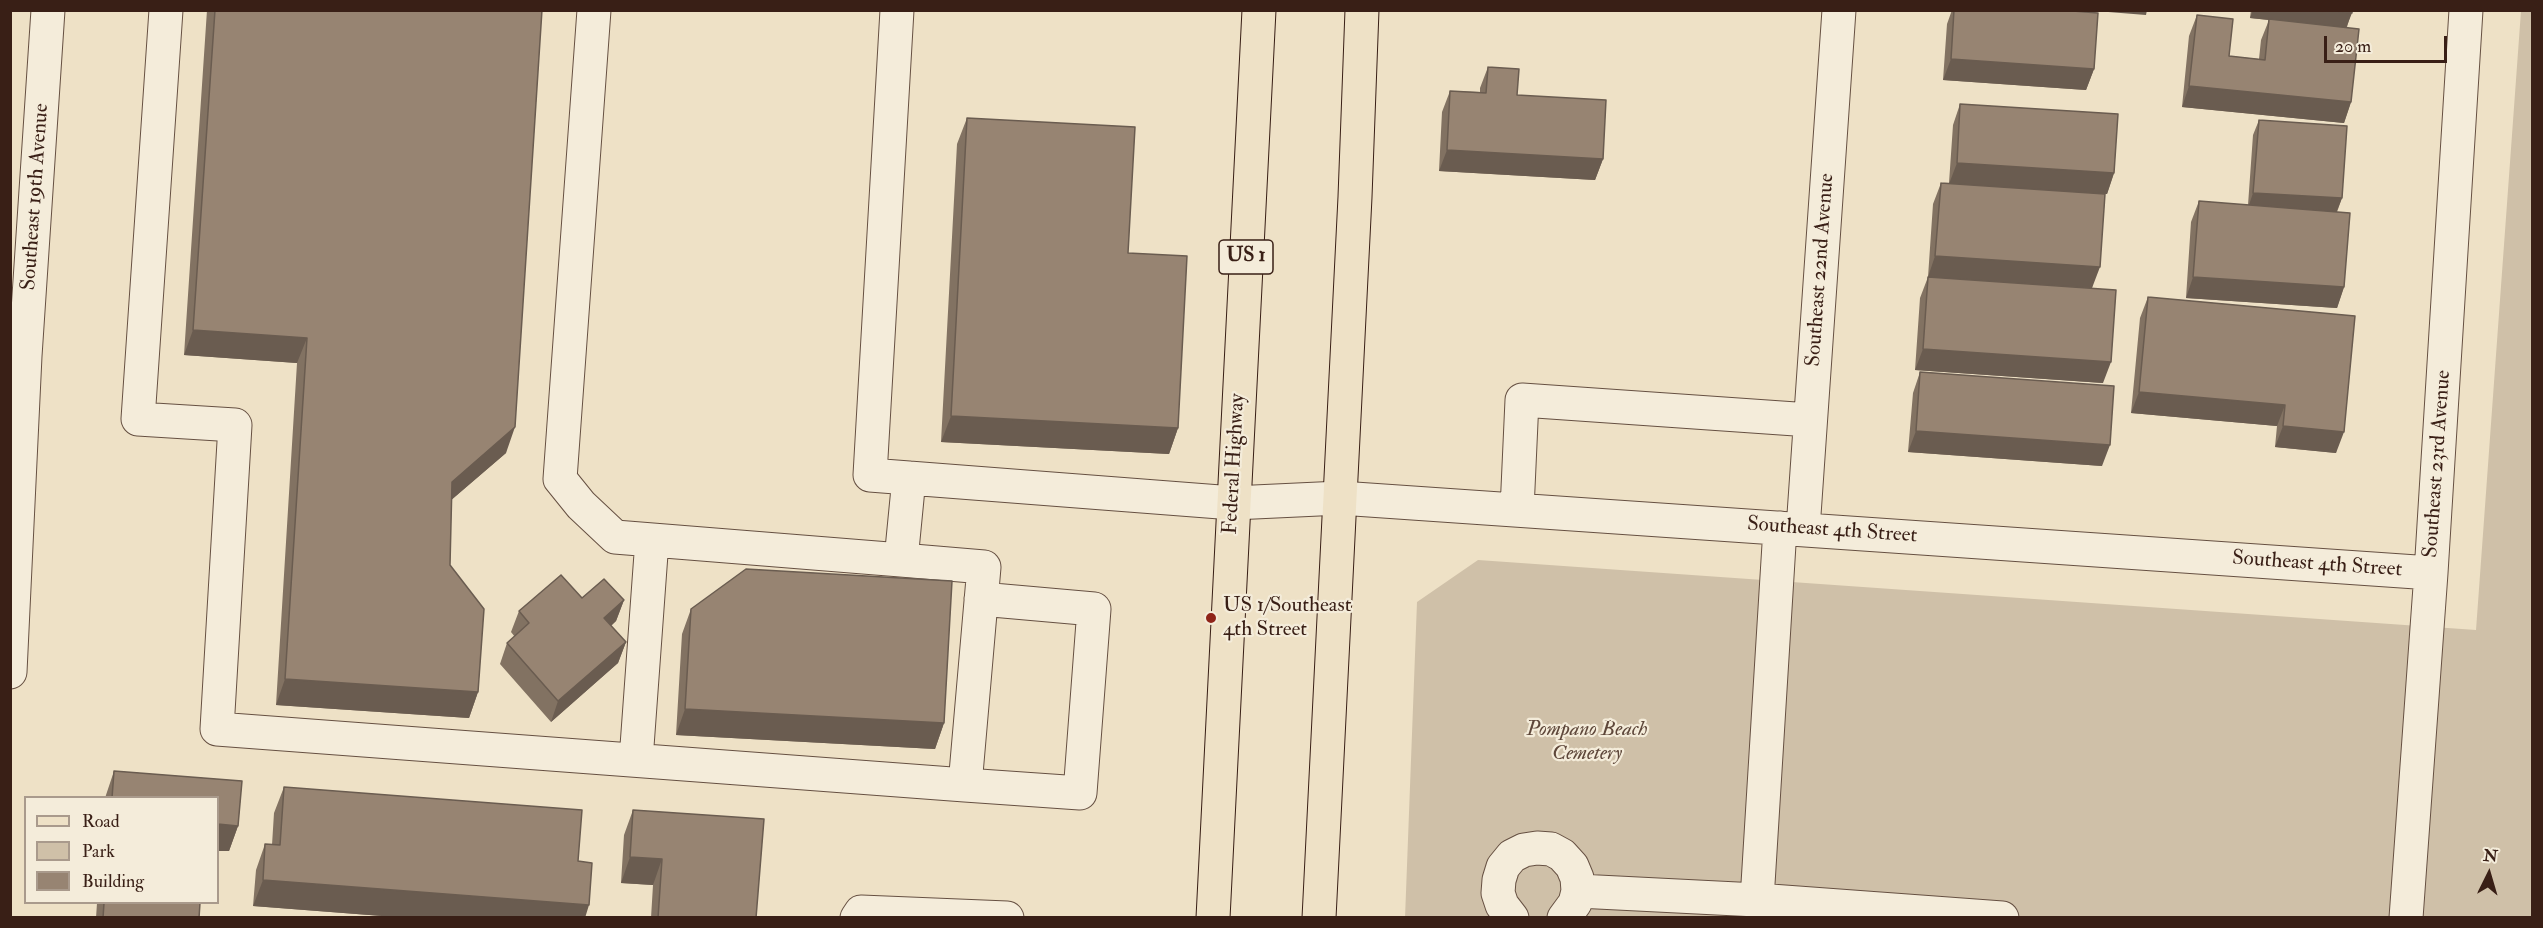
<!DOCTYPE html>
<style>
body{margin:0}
#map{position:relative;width:2543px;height:928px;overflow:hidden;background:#eee1c6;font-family:"IM FELL Double Pica",serif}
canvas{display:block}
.frame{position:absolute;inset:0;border:12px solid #391f16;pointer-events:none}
.legend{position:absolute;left:24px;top:796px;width:195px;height:108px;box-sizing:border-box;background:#f4ecda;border:2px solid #a99a8c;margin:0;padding:8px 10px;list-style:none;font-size:18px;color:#391f16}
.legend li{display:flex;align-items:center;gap:12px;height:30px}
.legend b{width:30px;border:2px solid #a99a8c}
.north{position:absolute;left:2459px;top:844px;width:60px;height:60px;-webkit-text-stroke:4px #f4ecda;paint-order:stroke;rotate:5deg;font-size:16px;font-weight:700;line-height:24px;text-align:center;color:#391f16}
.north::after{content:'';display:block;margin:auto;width:21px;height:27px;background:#391f16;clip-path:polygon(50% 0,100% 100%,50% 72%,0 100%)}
.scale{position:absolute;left:2324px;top:36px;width:123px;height:27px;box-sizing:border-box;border:3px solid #391f16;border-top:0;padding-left:8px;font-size:18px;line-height:21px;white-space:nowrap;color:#391f16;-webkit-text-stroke:4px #f4ecda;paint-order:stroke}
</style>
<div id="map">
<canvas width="2543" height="928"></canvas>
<div class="frame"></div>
<ul class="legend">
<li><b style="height:8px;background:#eee1c6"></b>Road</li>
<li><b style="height:16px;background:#cfc0a8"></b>Park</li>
<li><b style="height:16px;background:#978472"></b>Building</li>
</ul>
<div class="north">N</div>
<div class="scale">20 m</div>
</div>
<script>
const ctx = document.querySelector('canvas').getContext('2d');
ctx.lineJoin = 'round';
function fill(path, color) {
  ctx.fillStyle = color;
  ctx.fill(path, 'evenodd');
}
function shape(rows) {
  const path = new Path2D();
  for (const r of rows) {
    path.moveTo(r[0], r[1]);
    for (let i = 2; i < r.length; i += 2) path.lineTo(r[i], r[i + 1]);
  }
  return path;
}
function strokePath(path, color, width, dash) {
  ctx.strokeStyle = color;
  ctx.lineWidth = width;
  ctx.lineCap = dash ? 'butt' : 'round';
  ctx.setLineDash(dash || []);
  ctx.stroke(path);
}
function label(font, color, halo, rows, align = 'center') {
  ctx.font = font + ' "IM FELL Double Pica",serif';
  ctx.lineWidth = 4.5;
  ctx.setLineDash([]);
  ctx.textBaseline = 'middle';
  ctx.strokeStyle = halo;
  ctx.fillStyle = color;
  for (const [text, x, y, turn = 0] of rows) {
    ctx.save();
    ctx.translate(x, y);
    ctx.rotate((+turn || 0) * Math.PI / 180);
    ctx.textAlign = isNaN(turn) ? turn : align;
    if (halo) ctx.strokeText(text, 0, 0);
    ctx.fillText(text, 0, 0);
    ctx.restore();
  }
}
fill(shape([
 [2521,11,2532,11,2532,917,1405,918,1417,602,1478,560,2476,630]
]), '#cfc0a8');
const minor = shape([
 [166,10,138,419,235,425,217,729,965,785,984,567,901,560],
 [594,10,560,479,581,505,615,537,901,560,909,478],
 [897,10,870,475,1233,503,1340,498,2431,573],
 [1517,510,1522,400,1810,420],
 [1780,528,1757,900,2002,918],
 [1803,529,1839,10],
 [10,672,25,356,48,10],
 [636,760,652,540],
 [965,785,1080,793,1094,609,981,599],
 [1578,891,1757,900],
 [857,918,861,912,1007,918],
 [1512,918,1502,905,1498,893,1499,880,1503,867,1512,856,1524,850,1537,848,1551,849,1562,855,1572,866,1577,878,1578,891,1575,903,1564,918],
 [2406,918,2431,573,2466,10]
]);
const major = shape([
 [1213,918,1259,10],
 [1319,918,1355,197,1362,10]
]);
strokePath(minor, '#665042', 35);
strokePath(major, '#391f16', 35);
strokePath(minor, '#f4ecda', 33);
strokePath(major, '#eee1c6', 33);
fill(shape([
 [207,10,542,10,506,453,451,500,450,565,478,692,469,718,276,705,297,363,184,355],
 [1952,10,2060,10,2094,69,2086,90,1943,80,1947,24],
 [2251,10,2352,10,2347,27,2351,102,2344,123,2182,107,2189,36,2197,15,2229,56,2259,59,2261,40,2269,20,2250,18],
 [1488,67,1517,95,1603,159,1595,180,1439,171,1442,112,1450,91,1480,92,1480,88],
 [1960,104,2114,173,2107,194,2105,194,2092,288,2103,383,1915,370,1920,298,1928,277,1933,204,1941,183,1949,183,1953,125],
 [967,118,1128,253,1178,428,1169,454,941,442,957,144],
 [2259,120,2342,198,2337,212,2344,287,2337,308,2186,298,2191,222,2199,201,2248,205,2253,135],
 [2148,297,2355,316,2336,453,2275,447,2277,426,2131,413,2140,318],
 [1920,372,2102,466,1908,452,1913,393],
 [582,598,624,600,616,621,611,626,626,642,618,663,551,722,500,664,507,643,515,637,511,632,519,611],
 [691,609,944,723,935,749,676,735,682,634],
 [114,771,242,781,238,826,229,851,218,851,218,798,105,798],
 [284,787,578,861,585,918,408,918,253,906,256,870,265,844,272,845,274,813],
 [633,810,756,918,651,918,653,885,621,883,624,835],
 [97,903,200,903,199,918,96,918]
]), '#827262');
fill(shape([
 [2083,10,2147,10,2146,15],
 [2253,10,2328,10,2352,13,2346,28,2250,18],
 [1951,59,2094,69,2086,90,1943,80],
 [2189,86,2351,102,2344,123,2182,107],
 [1447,150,1603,159,1595,180,1439,171],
 [1957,163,2114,173,2107,194,1949,184],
 [2253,193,2342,198,2336,213,2248,208],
 [1935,256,2100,267,2092,288,1928,277],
 [2193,277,2344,287,2337,308,2186,298],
 [193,330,307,338,297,363,184,355],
 [1923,349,2111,362,2103,383,1915,370],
 [2139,392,2285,405,2277,426,2131,413],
 [951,416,1178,428,1169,454,941,442],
 [2283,426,2344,432,2336,453,2275,447],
 [515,427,506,453,442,508,452,482],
 [1916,431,2110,445,2102,466,1908,452],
 [624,600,616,621,596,639,604,618],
 [626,642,618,663,551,722,558,701],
 [285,679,478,692,469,718,276,705],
 [685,709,944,723,935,749,676,735],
 [218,824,238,826,229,851,218,851],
 [630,857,662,859,653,885,621,883],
 [263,880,589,905,585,918,408,918,253,906]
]), '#6a5c50');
const building = shape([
 [215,10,542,10,515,427,452,482,450,565,484,609,478,692,285,679,307,338,193,330,215,10],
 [1954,10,2060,10,2098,13,2094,69,1951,59,1954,10],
 [2328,10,2352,10,2352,13,2328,10],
 [2197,15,2233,19,2229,56,2265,60,2269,19,2359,29,2351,102,2189,86,2197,15],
 [1488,67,1519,69,1517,95,1606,100,1603,159,1447,150,1450,91,1486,93,1488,67],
 [1960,104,2118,114,2114,173,1957,163,1960,104],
 [967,118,1135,127,1128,253,1187,256,1178,428,951,416,967,118],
 [2259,120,2347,126,2342,198,2253,193,2259,120],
 [1941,183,2105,194,2100,267,1935,256,1941,183],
 [2199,201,2350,213,2344,287,2193,277,2199,201],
 [1928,277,2116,290,2111,362,1923,349,1928,277],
 [2148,297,2355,316,2344,432,2283,426,2285,405,2139,392,2148,297],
 [1920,372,2114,386,2110,445,1916,431,1920,372],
 [746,569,952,581,944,723,685,709,691,609,746,569],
 [561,575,582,598,604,579,624,600,604,618,626,642,558,701,507,643,529,623,519,611,561,575],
 [114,771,242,781,238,826,218,824,218,798,112,798,114,771],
 [284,787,582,810,578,861,592,863,589,905,263,880,265,844,280,845,284,787],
 [633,810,764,819,756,918,658,918,662,859,630,857,633,810],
 [104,903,200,903,199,918,103,918,104,903]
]);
fill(building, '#978472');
strokePath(building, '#6a5c50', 1.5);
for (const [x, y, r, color] of [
 [1211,618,6,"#8f2418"]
]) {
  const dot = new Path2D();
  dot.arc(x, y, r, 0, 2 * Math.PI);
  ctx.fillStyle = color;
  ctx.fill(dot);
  strokePath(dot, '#f4ecda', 2);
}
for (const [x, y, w] of [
 [1246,257,54]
]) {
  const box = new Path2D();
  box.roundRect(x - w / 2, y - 17, w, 34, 4.5);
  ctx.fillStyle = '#f4ecda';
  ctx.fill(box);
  strokePath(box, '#391f16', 1.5);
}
label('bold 20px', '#391f16', null, [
 ["US 1",1246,257]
]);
label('21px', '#391f16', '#f4ecda', [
 ["Southeast 19th Avenue",36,197,-86],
 ["Southeast 22nd Avenue",1821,270,-86],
 ["Federal Highway",1235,464,-87],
 ["Southeast 23rd Avenue",2438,464,-86],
 ["Southeast 4th Street",1832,531,4],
 ["Southeast 4th Street",2317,565,4]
]);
label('21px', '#391f16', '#f4ecda', [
 ["US 1/Southeast",1223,606],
 ["4th Street",1223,630]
], 'left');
label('italic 21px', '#5e473a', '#f4ecda', [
 ["Pompano Beach",1587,730],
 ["Cemetery",1587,754]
]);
</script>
